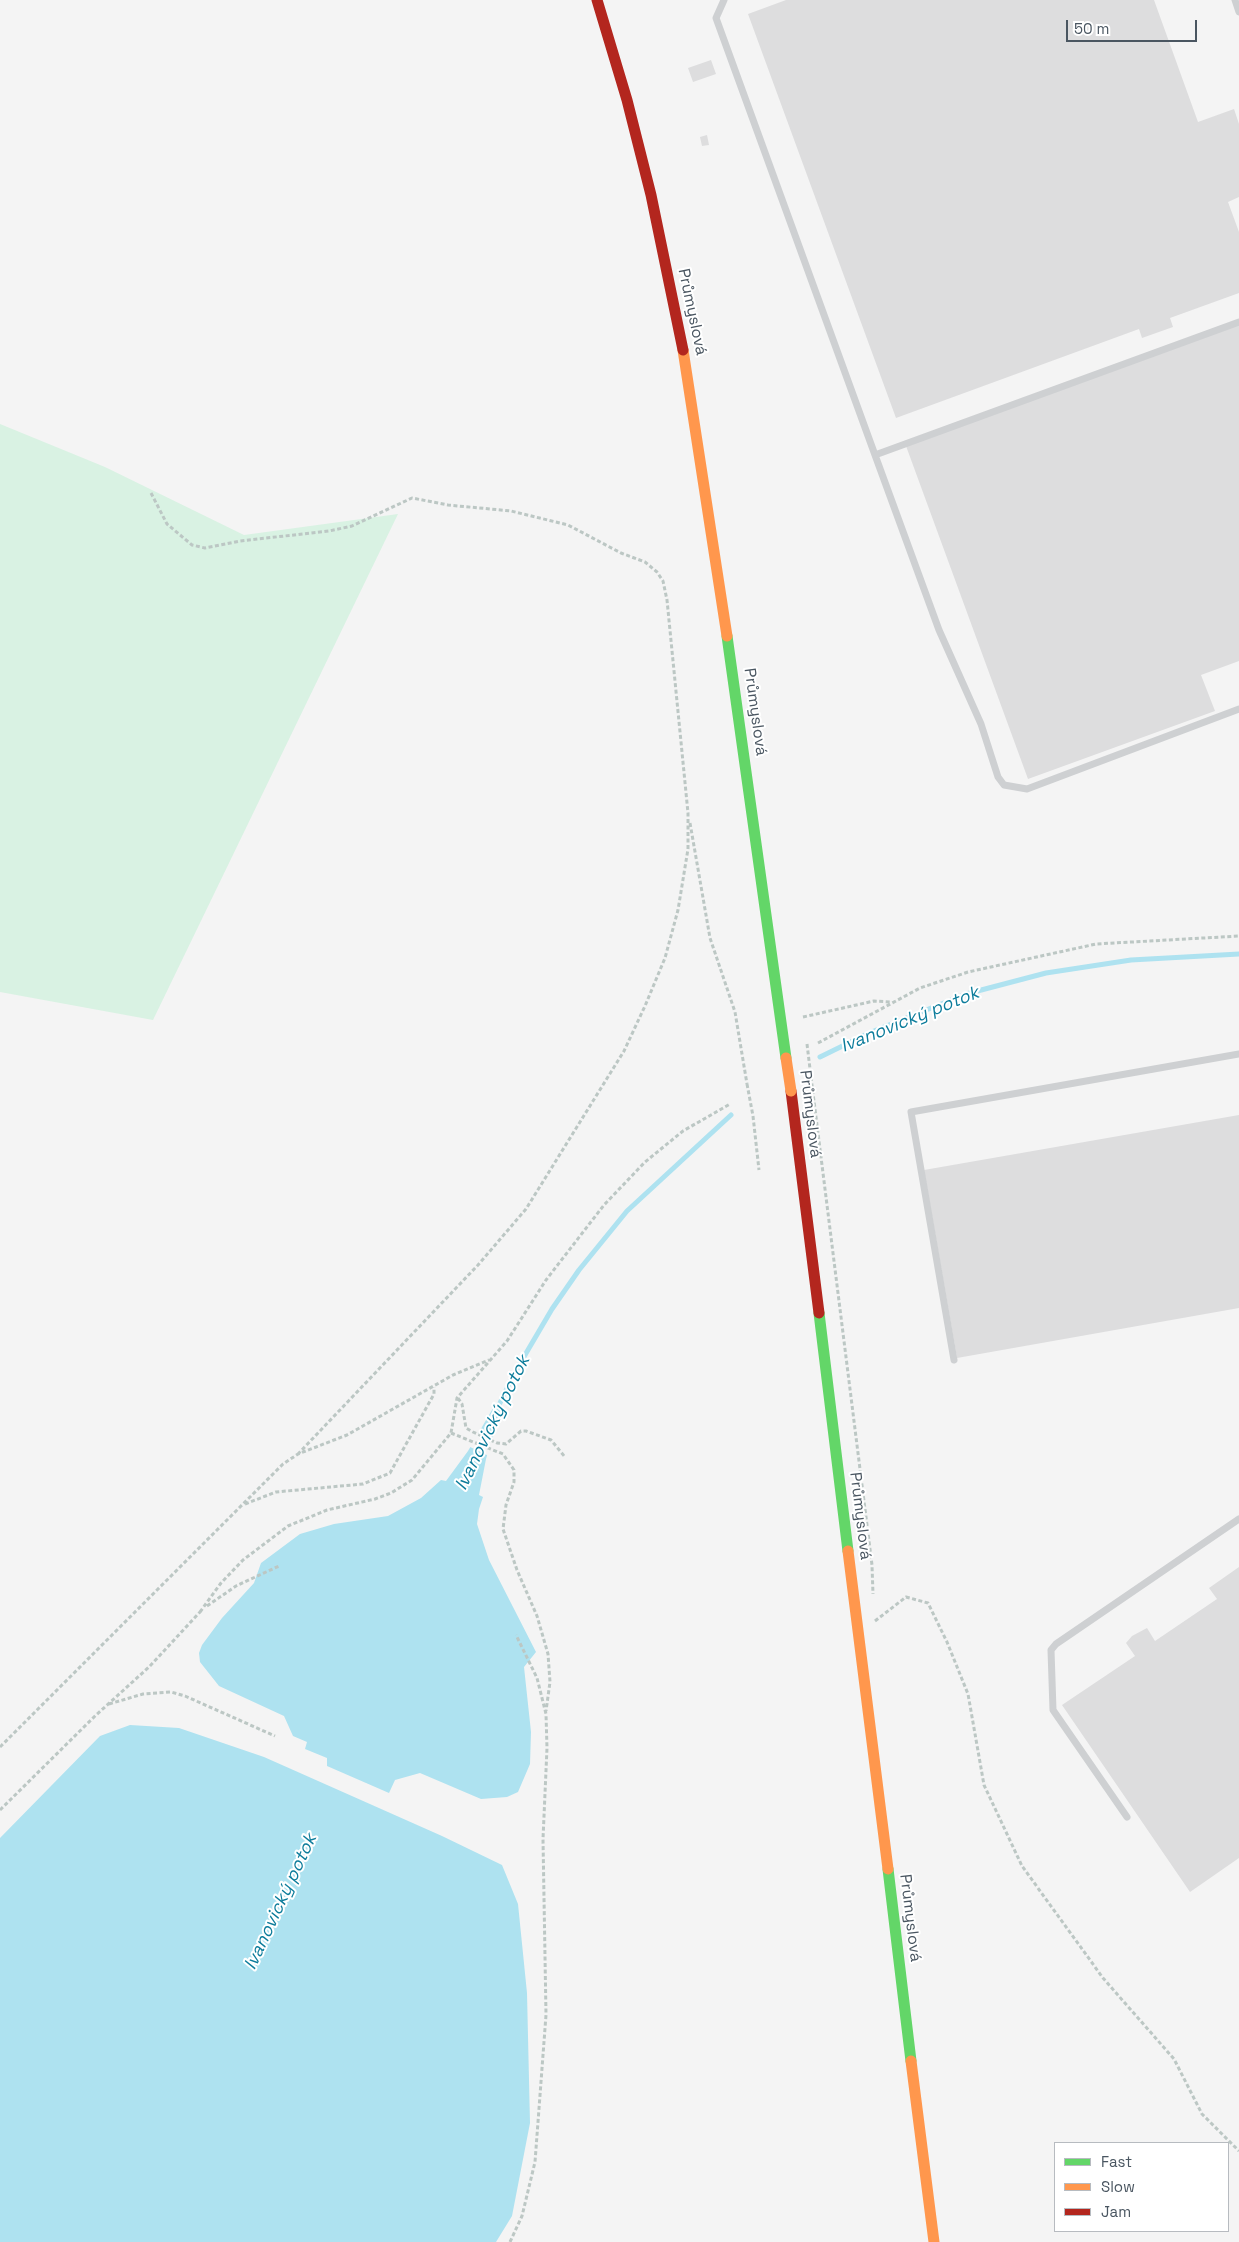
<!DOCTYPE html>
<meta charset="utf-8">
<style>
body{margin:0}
#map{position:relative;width:1239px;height:2242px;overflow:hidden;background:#f4f4f4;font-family:"Space Grotesk",sans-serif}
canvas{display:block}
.legend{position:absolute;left:1054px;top:2142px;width:175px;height:90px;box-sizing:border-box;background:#fff;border:1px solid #b7bbc0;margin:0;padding:6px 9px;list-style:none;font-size:15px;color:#4a5661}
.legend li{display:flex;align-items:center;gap:10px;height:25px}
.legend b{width:25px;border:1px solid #b7bbc0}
.scale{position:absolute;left:1066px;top:20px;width:131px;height:22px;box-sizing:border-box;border:2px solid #4a5661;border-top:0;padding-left:6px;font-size:15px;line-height:18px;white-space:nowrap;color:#4a5661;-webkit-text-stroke:4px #fff;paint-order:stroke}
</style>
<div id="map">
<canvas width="1239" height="2242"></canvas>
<ul class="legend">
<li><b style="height:6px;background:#63d668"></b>Fast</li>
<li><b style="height:6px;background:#ff974d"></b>Slow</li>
<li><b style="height:6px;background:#b3261e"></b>Jam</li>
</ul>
<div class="scale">50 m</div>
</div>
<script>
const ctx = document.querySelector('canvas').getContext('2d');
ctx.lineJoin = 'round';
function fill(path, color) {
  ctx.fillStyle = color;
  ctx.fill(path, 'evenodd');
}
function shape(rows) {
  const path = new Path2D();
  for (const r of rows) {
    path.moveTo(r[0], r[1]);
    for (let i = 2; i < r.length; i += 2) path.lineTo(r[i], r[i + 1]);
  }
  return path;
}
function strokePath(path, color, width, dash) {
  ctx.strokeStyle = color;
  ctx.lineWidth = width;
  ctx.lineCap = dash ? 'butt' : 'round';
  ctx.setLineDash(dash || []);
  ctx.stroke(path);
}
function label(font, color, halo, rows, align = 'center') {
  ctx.font = font + ' "Space Grotesk",sans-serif';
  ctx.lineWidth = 4;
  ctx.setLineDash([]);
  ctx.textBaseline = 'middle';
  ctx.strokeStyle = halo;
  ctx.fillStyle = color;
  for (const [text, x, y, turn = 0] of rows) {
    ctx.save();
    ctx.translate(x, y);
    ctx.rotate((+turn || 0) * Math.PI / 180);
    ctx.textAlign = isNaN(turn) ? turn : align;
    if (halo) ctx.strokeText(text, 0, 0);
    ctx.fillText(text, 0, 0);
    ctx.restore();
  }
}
fill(shape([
 [0,424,105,467,244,535,398,514,153,1020,0,992]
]), '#d9f2e3');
fill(shape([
 [496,1403,502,1405,486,1459,479,1495,483,1497,479,1509,477,1524,489,1560,536,1652,524,1667,531,1732,530,1764,518,1792,507,1797,481,1799,420,1773,395,1780,389,1793,327,1766,327,1758,305,1749,307,1742,293,1736,284,1716,219,1686,200,1662,199,1653,202,1645,222,1618,254,1583,261,1563,300,1534,334,1524,388,1516,421,1498,441,1480,446,1481,468,1451],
 [130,1725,179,1728,264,1757,442,1836,502,1865,518,1904,527,1993,530,2123,512,2216,496,2242,0,2242,0,1838,100,1736]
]), '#aee2f0');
fill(shape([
 [476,1432,494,1440,489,1456,468,1446]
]), '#f4f4f4');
strokePath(shape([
 [820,1057,869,1033,966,994,1046,973,1131,960,1239,954],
 [497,1409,515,1372,552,1309,579,1270,627,1211,731,1115]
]), '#aee2f0', 5);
fill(shape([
 [786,0,1154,0,1198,122,1234,109,1239,124,1239,197,1228,202,1239,232,1239,293,1170,318,1173,327,1142,338,1139,329,896,418,748,14],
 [711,60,716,74,693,82,688,68],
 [707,135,709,145,702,146,700,137],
 [1239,324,1239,661,1201,675,1215,711,1028,779,906,446],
 [1239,1115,1239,1308,957,1358,924,1170],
 [1239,1567,1239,1858,1190,1892,1062,1705,1135,1656,1126,1643,1132,1636,1147,1628,1155,1641,1217,1599,1209,1588]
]), '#ddddde');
strokePath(shape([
 [151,493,167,524,192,545,205,548,240,541,329,531,352,526,412,498,448,505,511,511,568,525,621,553,645,562,657,572,663,581,667,600,688,813,688,849,678,910,665,958,645,1006,624,1051,526,1209,478,1265,298,1454],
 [690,823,710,938,735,1012,747,1084],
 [803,1017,874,1001,890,1002],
 [818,1043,920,988,968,972,1096,944,1239,936],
 [811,1077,872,1565,873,1594],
 [753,1116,759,1170],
 [458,1398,462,1404,466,1428,473,1432,497,1443,506,1444,521,1431,526,1431,551,1440,565,1457],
 [451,1433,503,1454,514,1470,514,1482,506,1505,503,1529,517,1570,537,1616,548,1654,550,1682,546,1711],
 [245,1504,276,1492,363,1484,390,1473,434,1394,434,1387],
 [207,1606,236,1586,279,1566],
 [200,1612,221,1583,243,1560,288,1526,327,1510,375,1499,391,1493,412,1480,451,1433,457,1398,507,1341,546,1280,604,1205,645,1162,683,1131,730,1104],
 [875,1621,906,1597,928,1603,947,1642,968,1694,984,1785,1022,1866,1103,1978,1174,2059,1202,2114,1239,2151],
 [109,1704,143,1694,171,1692,185,1696,275,1736],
 [0,1747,283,1464,298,1454,347,1435,453,1375,489,1360],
 [0,1810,95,1716,149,1667,200,1612],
 [510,2242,522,2216,535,2162,546,2015,543,1839,547,1748,546,1714,537,1678,516,1635]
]), '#bcc7c4', 3, [4, 2.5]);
strokePath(shape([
 [724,0,716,18,875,455,1239,322],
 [1235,0,1239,12],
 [875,455,939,630,981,724,998,777,1004,785,1027,789,1239,709],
 [954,1360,911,1112,1239,1054],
 [1127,1817,1053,1710,1051,1650,1056,1644,1239,1519]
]), '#ced0d2', 7);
strokePath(shape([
 [727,636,786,1058],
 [819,1313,848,1551],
 [888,1869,911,2061]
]), '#63d668', 11);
strokePath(shape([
 [683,350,727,636],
 [848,1551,888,1869],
 [911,2061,934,2242]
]), '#ff974d', 11);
strokePath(shape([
 [597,0,627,100,651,195,683,350],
 [791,1091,819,1313]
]), '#b3261e', 11);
strokePath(shape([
 [807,1044,811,1077],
 [747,1084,753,1116]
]), '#bcc7c4', 3, [4, 2.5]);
strokePath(shape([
 [786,1058,791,1091]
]), '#ff974d', 11);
label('16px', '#4a5661', '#fff', [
 ["Průmyslová",692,312,78],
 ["Průmyslová",755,712,82],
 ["Průmyslová",810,1114,83],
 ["Průmyslová",860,1516,83],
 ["Průmyslová",910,1918,83]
]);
label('italic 18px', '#0c7c9b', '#fff', [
 ["Ivanovický potok",910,1020,-22],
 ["Ivanovický potok",493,1423,-64],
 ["Ivanovický potok",281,1902,-65]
]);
</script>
